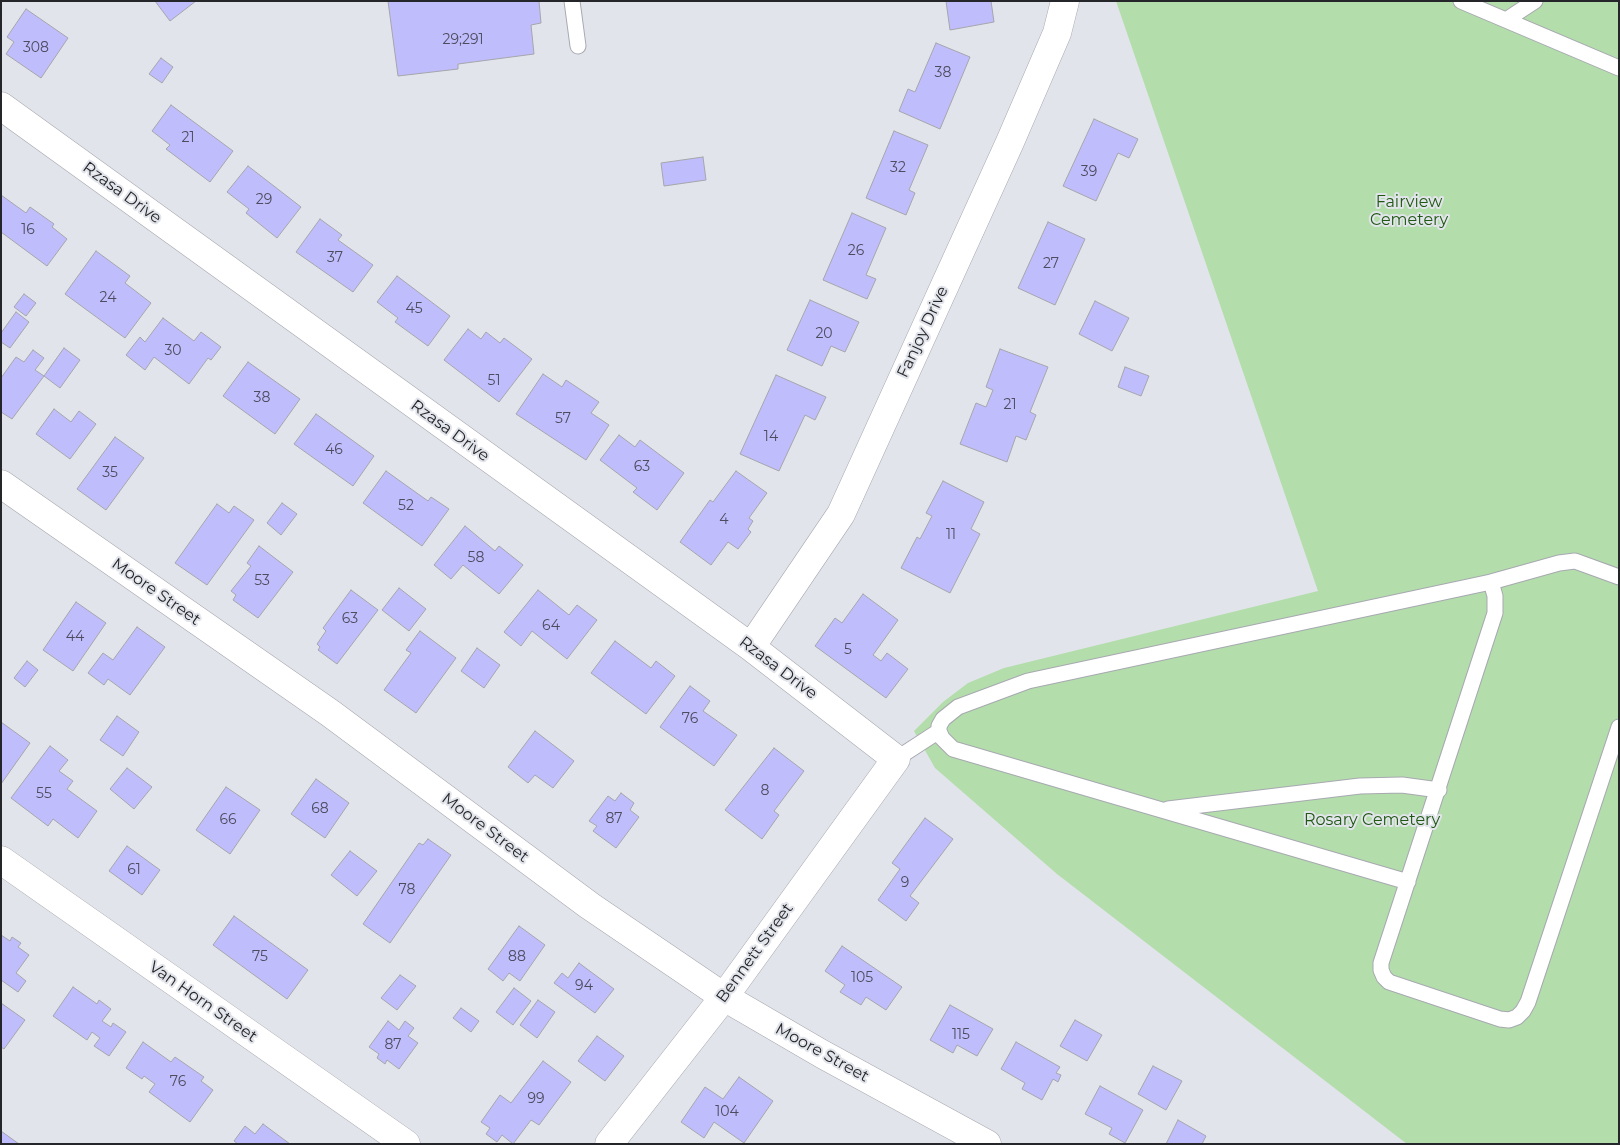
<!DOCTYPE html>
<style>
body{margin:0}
#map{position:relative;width:1620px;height:1145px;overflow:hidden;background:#e2e4eb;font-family:Montserrat,sans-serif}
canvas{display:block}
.frame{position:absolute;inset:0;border:2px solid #252629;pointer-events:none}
</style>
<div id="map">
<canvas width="1620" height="1145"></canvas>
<div class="frame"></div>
</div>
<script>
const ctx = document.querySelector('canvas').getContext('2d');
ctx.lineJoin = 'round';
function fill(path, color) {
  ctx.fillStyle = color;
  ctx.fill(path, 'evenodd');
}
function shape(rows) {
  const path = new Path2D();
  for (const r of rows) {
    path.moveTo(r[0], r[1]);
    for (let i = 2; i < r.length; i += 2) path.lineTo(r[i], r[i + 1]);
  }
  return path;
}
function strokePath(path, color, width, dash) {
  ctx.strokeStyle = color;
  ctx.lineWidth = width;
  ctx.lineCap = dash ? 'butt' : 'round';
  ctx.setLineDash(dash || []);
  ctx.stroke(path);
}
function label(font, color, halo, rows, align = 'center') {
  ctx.font = font + ' Montserrat,sans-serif';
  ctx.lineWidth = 4;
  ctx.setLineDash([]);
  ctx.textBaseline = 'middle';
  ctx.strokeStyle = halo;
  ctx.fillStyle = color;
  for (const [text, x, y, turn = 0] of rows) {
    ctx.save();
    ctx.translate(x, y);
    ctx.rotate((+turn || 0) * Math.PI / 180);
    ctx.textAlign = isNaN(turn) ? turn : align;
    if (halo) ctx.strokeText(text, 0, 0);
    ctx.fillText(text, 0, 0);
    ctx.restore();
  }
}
fill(shape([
 [1116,1,1619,1,1619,1144,1407,1144,1057,874,935,768,914,731,943,702,968,683,1004,668,1318,591]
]), '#b3ddab');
const building = shape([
 [155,1,196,1,170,21,155,1],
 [388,1,539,1,541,23,531,25,534,54,458,64,458,69,398,76,388,1],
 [946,1,991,1,994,22,950,30,946,1],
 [26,9,68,38,41,78,6,54,14,42,7,37,26,9],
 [936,43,970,57,940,129,899,111,908,89,915,92,936,43],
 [161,58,173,67,162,83,149,74,161,58],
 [171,105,233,151,210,182,166,149,170,145,152,131,171,105],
 [1094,119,1138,139,1129,158,1118,153,1096,201,1063,186,1094,119],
 [894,131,928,145,909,190,915,193,906,215,866,198,894,131],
 [703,157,706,180,664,186,661,163,703,157],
 [248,166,301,207,277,238,246,213,249,209,227,192,248,166],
 [1,195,26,213,30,207,54,224,52,227,67,239,47,266,1,232,1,195],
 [852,213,886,228,866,275,876,279,867,299,823,280,852,213],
 [320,219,342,235,338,240,373,265,353,292,296,252,320,219],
 [1048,222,1085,239,1055,305,1018,288,1048,222],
 [96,251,130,276,125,283,151,303,125,338,65,294,96,251],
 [397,276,450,316,428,346,395,322,398,318,377,302,397,276],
 [24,294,36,303,26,316,14,307,24,294],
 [810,300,859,322,845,352,831,346,822,366,787,350,810,300],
 [1095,301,1129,318,1112,351,1079,334,1095,301],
 [16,312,29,322,10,348,1,342,1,333,16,312],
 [163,318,194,341,201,332,221,347,211,360,208,358,189,384,154,357,145,370,126,355,140,337,145,342,163,318],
 [468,329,481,339,486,332,500,343,504,338,532,359,499,402,444,360,468,329],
 [64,348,80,360,60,388,44,376,64,348],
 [1000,349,1048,367,1030,412,1036,415,1026,440,1016,436,1007,462,960,444,976,403,986,407,993,390,986,387,1000,349],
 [33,350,44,358,35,370,44,376,12,419,1,412,1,378,16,357,24,362,33,350],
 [248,362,300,399,275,434,223,396,248,362],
 [1125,367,1149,376,1141,396,1118,387,1125,367],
 [543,374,562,387,566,380,599,402,591,413,609,425,586,460,516,414,543,374],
 [776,375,826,397,815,420,805,415,779,471,740,454,776,375],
 [54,409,71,422,79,411,96,424,70,459,36,434,54,409],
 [316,414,374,456,353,486,294,444,316,414],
 [619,435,635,447,640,440,684,473,657,510,633,492,637,488,600,460,619,435],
 [115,437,144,458,106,510,77,489,115,437],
 [386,471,428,501,431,497,449,509,422,546,363,503,386,471],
 [736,471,767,493,749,518,753,521,748,529,751,532,738,549,728,542,711,565,680,542,710,500,713,502,736,471],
 [943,481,984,502,971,529,980,534,950,593,901,568,917,537,920,539,932,516,926,513,943,481],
 [282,503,297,514,281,535,267,523,282,503],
 [217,504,229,513,234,506,254,520,207,585,175,563,217,504],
 [465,526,495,551,499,546,523,565,499,594,463,565,451,579,434,565,465,526],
 [259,546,293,572,258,618,233,600,236,595,231,591,251,566,247,563,259,546],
 [399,588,426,609,409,631,382,610,399,588],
 [351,590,378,610,337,664,318,650,320,647,317,644,326,631,323,628,351,590],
 [538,590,569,615,577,605,597,620,567,659,532,631,521,646,504,632,538,590],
 [863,594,898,620,873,655,881,661,887,653,908,669,886,698,815,646,835,618,842,623,863,594],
 [76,602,106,623,73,671,43,650,76,602],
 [137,627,165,647,130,695,108,679,104,685,88,673,103,653,113,660,137,627],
 [420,631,456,658,416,713,384,690,411,653,406,650,420,631],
 [615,641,651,668,656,661,675,676,646,714,591,673,615,641],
 [477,648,500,665,484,688,461,671,477,648],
 [27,661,38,670,25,687,14,678,27,661],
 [690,686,710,701,703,711,737,735,714,766,660,727,690,686],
 [117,716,139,732,123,756,100,740,117,716],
 [1,722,30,743,1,784,1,722],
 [535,731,574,761,553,788,535,775,528,783,508,767,535,731],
 [50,746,68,760,59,771,73,781,67,789,97,811,78,838,53,819,48,826,11,798,50,746],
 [774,748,804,771,774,811,779,815,762,839,725,810,774,748],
 [127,768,152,787,134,809,110,789,127,768],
 [316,779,349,803,325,838,291,814,316,779],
 [226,787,260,810,230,854,196,830,226,787],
 [621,793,634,803,630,810,639,817,616,848,593,831,597,826,589,821,608,796,615,801,621,793],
 [925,818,953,839,910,896,919,903,906,921,878,900,900,869,892,863,925,818],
 [428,839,451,855,390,943,363,924,419,843,423,845,428,839],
 [127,846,160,870,142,895,109,871,127,846],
 [350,851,377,871,357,896,331,875,350,851],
 [234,916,308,970,287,999,213,945,234,916],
 [519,926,545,945,520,981,509,973,503,981,488,969,519,926],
 [1,935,10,941,12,937,21,943,18,947,29,955,16,973,26,981,18,992,1,980,1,935],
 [842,946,902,987,886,1010,866,997,861,1005,840,992,845,985,825,971,842,946],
 [579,963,614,989,595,1013,554,983,562,973,568,978,579,963],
 [400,975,416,986,397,1010,381,998,400,975],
 [73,987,97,1004,99,1000,111,1009,102,1021,111,1027,113,1023,126,1032,109,1056,94,1046,100,1038,92,1032,87,1040,53,1016,73,987],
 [514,988,531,1001,513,1025,496,1012,514,988],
 [538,1000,555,1012,537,1038,520,1025,538,1000],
 [1,1003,25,1020,4,1049,1,1047,1,1003],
 [950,1005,993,1029,977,1056,957,1045,953,1053,930,1040,950,1005],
 [461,1008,479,1021,471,1032,453,1018,461,1008],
 [1075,1020,1102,1035,1087,1061,1060,1046,1075,1020],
 [388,1021,399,1030,405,1021,414,1028,408,1036,418,1043,399,1069,387,1060,385,1064,377,1058,379,1054,369,1047,388,1021],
 [597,1036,624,1056,605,1081,578,1061,597,1036],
 [143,1042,171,1062,175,1057,204,1077,201,1081,213,1090,190,1122,149,1092,155,1084,144,1076,142,1079,126,1068,143,1042],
 [1016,1042,1060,1067,1056,1073,1061,1075,1058,1082,1053,1079,1042,1100,1022,1089,1025,1083,1001,1069,1016,1042],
 [543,1061,571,1082,539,1125,531,1120,513,1144,502,1135,497,1142,486,1134,490,1128,481,1122,500,1095,511,1103,543,1061],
 [1153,1066,1182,1081,1166,1110,1138,1094,1153,1066],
 [739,1077,773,1101,744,1143,714,1122,704,1138,681,1122,705,1087,723,1099,739,1077],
 [1100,1086,1143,1110,1125,1143,1109,1134,1112,1128,1085,1114,1100,1086],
 [1178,1120,1206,1136,1202,1144,1166,1144,1178,1120],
 [263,1124,290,1144,238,1144,234,1141,245,1126,255,1134,263,1124],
 [1,1131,19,1144,1,1144,1,1131]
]);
fill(building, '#c0bdfd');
strokePath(building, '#a5a5ac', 1);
const service = shape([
 [572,1,578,46],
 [1461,1,1619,68],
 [1506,20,1535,1],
 [1491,582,1495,596,1495,613,1381,963,1381,970,1384,977,1389,982,1500,1019,1509,1020,1517,1017,1523,1011,1528,1002,1619,727],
 [896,759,939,731],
 [1168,809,1360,786,1402,785,1439,790],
 [1408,882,953,749,942,738,939,731,939,726,943,719,958,707,1028,681,1491,582,1559,563,1575,561,1619,577]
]);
const minor = shape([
 [1,106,751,647,896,759,724,997,609,1144],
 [1,484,330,713,590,906,724,997,822,1054,987,1144],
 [751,647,841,514,1010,142,1057,33,1065,1],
 [1,860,406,1144]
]);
strokePath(service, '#a7a9b0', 17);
strokePath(minor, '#a7a9b0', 29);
strokePath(service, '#fff', 15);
strokePath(minor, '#fff', 28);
label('14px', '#4c4c5e', null, [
 ["29;291",463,40],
 ["308",36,48],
 ["38",943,73],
 ["21",188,138],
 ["32",898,168],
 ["39",1089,172],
 ["29",264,200],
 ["16",28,230],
 ["26",856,251],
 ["37",335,258],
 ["27",1051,264],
 ["24",108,298],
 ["45",414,309],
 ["20",824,334],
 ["30",173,351],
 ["51",494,381],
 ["38",262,398],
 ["21",1010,405],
 ["57",563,419],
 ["14",771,437],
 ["46",334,450],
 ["63",642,467],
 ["35",110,473],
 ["52",406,506],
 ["4",724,520],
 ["11",951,535],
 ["58",476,558],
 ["53",262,581],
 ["63",350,619],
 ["64",551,626],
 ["44",75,637],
 ["5",848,650],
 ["76",690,719],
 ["8",765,791],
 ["55",44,794],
 ["68",320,809],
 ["87",614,819],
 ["66",228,820],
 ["61",134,870],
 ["9",905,883],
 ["78",407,890],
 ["75",260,957],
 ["88",517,957],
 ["105",862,978],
 ["94",584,986],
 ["115",961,1035],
 ["87",393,1045],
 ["76",178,1082],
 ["99",536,1099],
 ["104",727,1112]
]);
label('16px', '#252629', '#e2e4eb', [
 ["Rzasa Drive",122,193,36],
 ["Fanjoy Drive",923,332,-65],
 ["Rzasa Drive",450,431,36],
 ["Moore Street",156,592,35],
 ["Rzasa Drive",778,668,37],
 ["Moore Street",485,828,37],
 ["Bennett Street",755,953,-54],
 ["Van Horn Street",203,1002,35],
 ["Moore Street",822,1053,29]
]);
label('16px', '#1f5911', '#e2e4eb', [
 ["Fairview",1409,202],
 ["Cemetery",1409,220],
 ["Rosary Cemetery",1372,820]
]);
</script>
